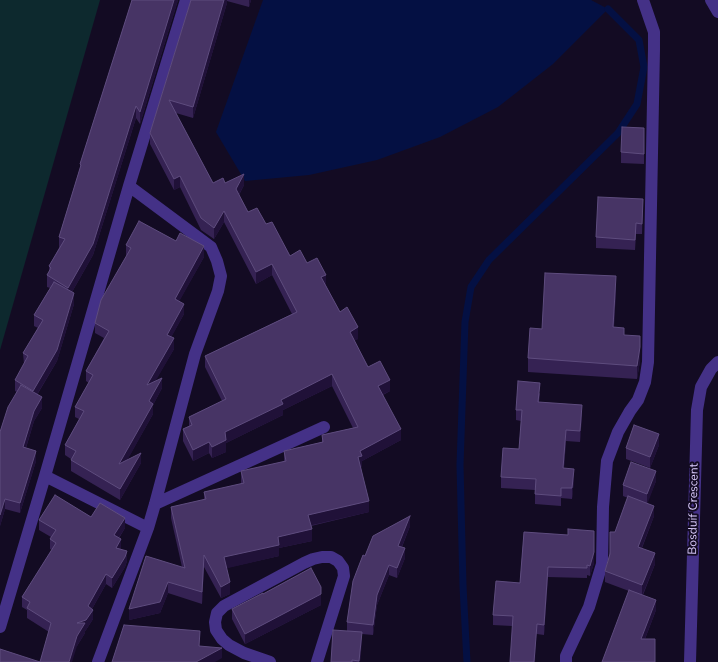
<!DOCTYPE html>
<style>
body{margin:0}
canvas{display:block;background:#130b23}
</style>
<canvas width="718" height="662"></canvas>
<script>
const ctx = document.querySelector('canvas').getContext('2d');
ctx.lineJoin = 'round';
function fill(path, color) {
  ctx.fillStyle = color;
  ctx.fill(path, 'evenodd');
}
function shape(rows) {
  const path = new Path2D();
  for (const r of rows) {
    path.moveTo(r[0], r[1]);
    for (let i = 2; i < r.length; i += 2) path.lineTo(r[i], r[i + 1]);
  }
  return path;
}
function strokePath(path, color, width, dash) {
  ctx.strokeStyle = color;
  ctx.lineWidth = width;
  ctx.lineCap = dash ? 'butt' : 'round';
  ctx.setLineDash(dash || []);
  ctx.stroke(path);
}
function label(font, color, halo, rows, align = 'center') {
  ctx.font = font + ' "Nunito Sans",sans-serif';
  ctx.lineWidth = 4;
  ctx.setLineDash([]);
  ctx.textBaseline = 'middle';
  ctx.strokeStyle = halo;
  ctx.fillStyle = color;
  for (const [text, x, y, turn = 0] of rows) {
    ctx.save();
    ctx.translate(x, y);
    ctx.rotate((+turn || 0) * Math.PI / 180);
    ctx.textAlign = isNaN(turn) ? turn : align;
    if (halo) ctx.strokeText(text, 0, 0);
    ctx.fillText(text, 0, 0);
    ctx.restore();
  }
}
fill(shape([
 [0,0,100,0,0,350]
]), '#0d292e');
fill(shape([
 [263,0,591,0,608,9,553,64,498,107,440,137,377,160,309,175,245,181,216,132]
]), '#041043');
strokePath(shape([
 [467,662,463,586,460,465,465,322,471,287,489,260,618,133,637,104,644,67,639,40,608,9]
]), '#041043', 7);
strokePath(shape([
 [711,0,718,12],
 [45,476,148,528],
 [155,504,324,427],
 [0,627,45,476,129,186,186,0],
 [98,662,148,528,155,504,195,354,218,291,221,276,217,261,211,247,129,186],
 [270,662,244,653,229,645,222,639,216,630,215,622,217,613,224,606,304,563,313,559,322,557,331,557,338,561,343,568,344,576,317,662],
 [566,662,566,656,589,607,602,564,603,507,607,461,618,432,630,411,638,400,645,382,648,362,654,49,654,32,643,0],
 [690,662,697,410,701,387,711,369,718,362]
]), '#443187', 12);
fill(shape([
 [132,0,178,0,140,124,136,118,93,255,72,292,74,304,57,361,37,395,42,408,34,421,26,448,36,461,20,513,5,509,0,526,0,432,17,392,15,391,15,380,24,364,23,353,38,328,34,326,34,315,50,288,47,287,47,275,49,272,49,266,59,248,59,237,80,168,80,164],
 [191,0,251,0,249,7,227,1,227,3,193,118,176,113,213,183,225,183,244,185,239,195,248,212,266,224,290,256,307,263,326,286,340,312,358,339,354,340,368,367,390,391,383,395,401,440,362,461,361,468,369,512,311,526,312,541,279,548,279,556,226,568,230,594,221,598,204,567,202,604,168,593,160,613,129,620,182,567,171,518,171,507,204,500,204,492,241,484,241,471,284,462,284,451,322,442,322,435,353,428,332,386,283,410,283,415,226,443,226,452,212,458,209,453,193,461,183,441,183,429,189,426,189,417,222,401,205,367,205,356,292,314,272,275,256,284,224,222,214,239,201,230,180,187,174,190,150,144,150,133],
 [644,128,644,164,621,163,621,152],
 [643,199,642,234,636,234,635,250,596,248,596,237],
 [126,245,204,257,179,301,184,314,171,337,174,349,155,381,162,388,153,405,153,414,127,460,141,463,120,500,71,471,71,459,65,455,65,445,79,419,75,417,75,407,89,383,86,381,86,371,104,338,95,333,95,323,127,256,126,255],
 [616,290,614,327,624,335,640,361,637,379,528,372,528,358,542,329],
 [540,393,539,402,582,415,580,442,566,441,564,468,574,479,572,499,561,498,561,506,535,504,535,490,501,488,501,477,519,449,521,421,516,420,516,410],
 [659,445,650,468,626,459,626,448],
 [656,481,647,503,654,516,642,548,655,564,643,595,656,610,645,639,629,591,605,582,605,571,615,532,628,498,623,496,623,485],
 [91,517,125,528,119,538,121,549,127,561,125,567,112,588,106,584,92,609,93,619,86,630,85,631,85,633,77,646,40,662,49,632,27,618,27,610,22,607,22,597,52,550,50,549,50,539,51,537,39,530,39,520],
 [410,526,402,547,405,558,397,578,389,575,377,605,373,635,362,634,360,662,331,662,347,631,347,622,365,556],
 [524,532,594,563,590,576,587,575,587,578,548,577,544,635,537,634,512,626,493,625,493,615,520,583],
 [263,594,321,605,245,644,232,619,232,609]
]), '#352253');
fill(shape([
 [174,0,178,0,140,124,140,112],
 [224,0,227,0,227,3,193,118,193,107],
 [249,0,251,0,249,7],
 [136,106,136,118,93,255,68,299,68,288],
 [244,174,244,185,236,200,236,189],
 [180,176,180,187,174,190,174,179],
 [224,211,224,222,214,239,214,228],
 [204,246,204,257,175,309,175,299],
 [272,264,272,275,256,284,256,272],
 [326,275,326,286,321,277],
 [616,276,616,290,613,341,613,327],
 [74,293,74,304,57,361,33,401,33,391],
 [184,304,184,314,167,345,167,335],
 [358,327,358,339,350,343,350,332],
 [640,336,640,361,637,379,637,366],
 [174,338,174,349,147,396,147,385],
 [332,374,332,386,283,410,283,415,226,443,226,452,212,458,212,447,225,432,281,400],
 [162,378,162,388,153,405,153,414,119,475,119,464,149,401],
 [390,380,390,391,378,397,378,386],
 [42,397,42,408,34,421,23,457,23,447,34,411],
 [582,405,582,415,580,442,580,431],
 [401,429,401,440,362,461,362,467,358,468,358,457,360,451],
 [566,430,566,441,563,478,563,468],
 [659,434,659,445,650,468,650,457],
 [209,442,209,453,193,461,193,450],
 [36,451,36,461,20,513,20,503],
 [141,453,141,463,120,500,120,489],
 [574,469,574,479,572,499,572,488],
 [656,471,656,481,647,505,647,494],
 [5,499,5,509,0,526,0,515],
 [369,501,369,512,308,526,308,515],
 [654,506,654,516,638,557,638,547],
 [410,516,410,526,398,556,398,546],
 [125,518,125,528,114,545,114,535],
 [312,529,312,541,279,548,279,556,224,569,224,557,278,537],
 [594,531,594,563,590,576,590,566],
 [121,539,121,549,116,548],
 [405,548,405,558,397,578,397,568],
 [127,551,127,561,125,567,112,588,112,578],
 [655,553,655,564,642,596,642,585],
 [204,555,204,567,202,604,202,592],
 [389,565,389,575,377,605,373,635,373,625,377,595],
 [548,567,548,577,544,635,544,625],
 [106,574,106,584,88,616,88,606],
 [168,582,168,593,160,613,129,620,129,609],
 [230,582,230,594,221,598,221,587],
 [321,594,321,605,245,644,245,634],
 [656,600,656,610,641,649,641,639],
 [93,610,93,619,86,630,85,631,85,633,77,646,72,662,69,662,77,623],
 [537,624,535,662,534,662],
 [362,632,362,643,360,662,359,662],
 [222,648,222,658,215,662,196,662]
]), '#201138');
const building = shape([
 [132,0,174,0,140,112,136,106,93,244,68,288,47,275,51,268,49,266,65,239,59,237,81,165,80,164,132,0],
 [191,0,224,0,193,107,169,100,213,183,223,178,225,183,244,174,236,189,248,212,257,208,266,224,272,222,290,256,300,250,307,263,317,258,326,275,321,277,340,312,347,307,358,327,350,332,368,367,380,361,390,380,378,386,401,429,360,451,362,456,358,457,369,501,308,515,312,529,278,537,279,545,224,557,230,582,221,587,204,555,202,592,168,582,160,602,129,609,146,556,185,568,171,507,206,499,204,492,244,483,241,471,286,461,284,451,323,442,322,435,358,427,332,374,281,400,283,404,225,432,226,440,212,447,209,442,193,450,183,429,192,425,189,417,226,399,205,356,297,312,272,264,256,272,224,211,214,228,201,218,180,176,174,179,150,133,191,0],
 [622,127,644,128,644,154,621,152,622,127],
 [598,197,643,199,642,224,636,223,635,240,596,237,598,197],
 [139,221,176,241,180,233,204,246,175,299,184,304,167,335,174,338,147,385,162,378,149,401,153,404,119,464,141,453,120,489,71,460,76,451,65,445,84,411,75,407,93,375,86,371,109,331,95,323,101,300,131,248,126,245,139,221],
 [545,273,616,276,613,327,624,328,624,335,640,336,640,347,637,366,528,358,530,328,542,329,545,273],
 [54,282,74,293,57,350,33,391,15,380,28,356,23,353,43,320,34,315,54,282],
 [518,381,540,383,538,402,582,405,580,431,566,430,563,468,574,469,572,488,561,488,561,496,535,494,536,479,501,477,503,448,519,449,522,410,516,410,518,381],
 [21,385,42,397,34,411,23,447,36,451,20,503,5,499,0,515,0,432,8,407,21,385],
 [634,425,659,434,650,457,626,448,634,425],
 [631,462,656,471,647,494,623,485,631,462],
 [55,495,91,517,100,503,125,518,114,535,121,539,116,548,127,551,125,557,112,578,106,574,88,606,93,610,86,620,77,623,85,623,77,636,69,662,0,662,0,649,40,662,51,623,27,608,30,602,22,597,56,543,50,539,56,530,39,520,55,495],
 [628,496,654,506,638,547,655,553,642,585,605,571,610,554,610,532,615,532,628,496],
 [410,516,398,546,405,548,397,568,389,565,377,595,373,625,347,622,353,581,363,555,365,556,373,536,410,516],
 [568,529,594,531,594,552,590,566,587,565,587,568,548,567,544,625,537,624,534,662,510,662,513,616,493,615,496,581,520,583,524,532,568,535,568,529],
 [311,568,321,587,321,594,245,634,232,609,263,593,263,594,311,568],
 [629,590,656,600,641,639,655,639,655,662,602,662,629,590],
 [124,625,200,631,199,646,222,648,196,662,112,662,124,625],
 [333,630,362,632,359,661,352,660,352,662,331,662,333,630]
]);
fill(building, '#473465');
strokePath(building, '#5e4c7e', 1);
label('12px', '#dccdff', '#130b23', [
 ["Bosduif Crescent",694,509,-89]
]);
</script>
